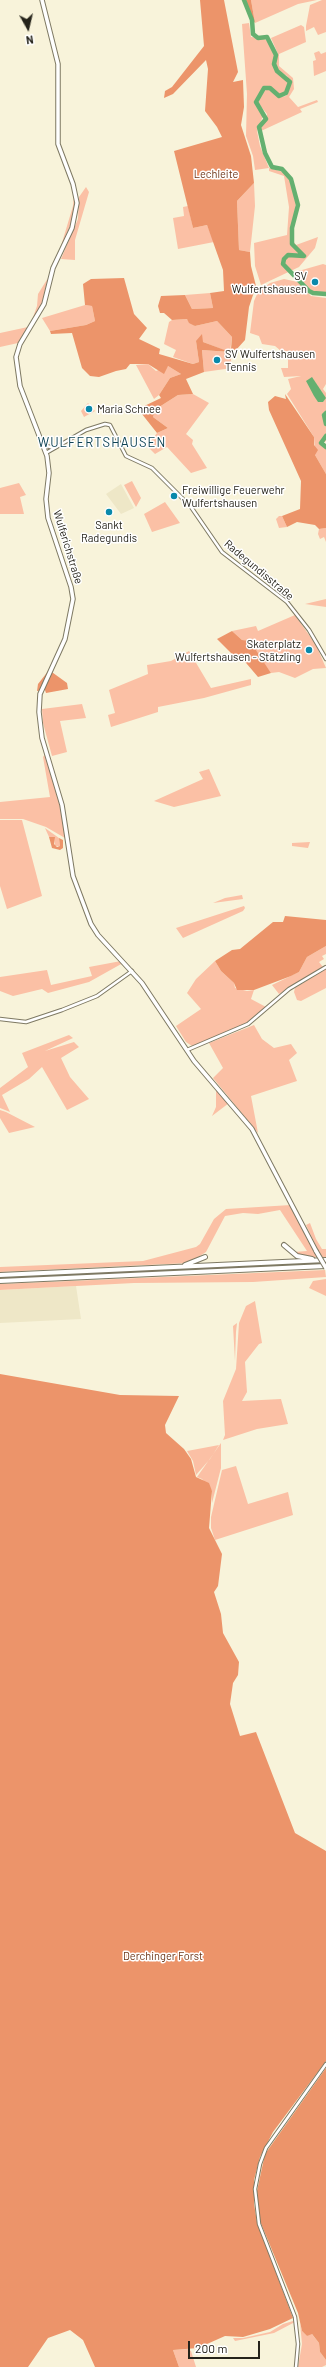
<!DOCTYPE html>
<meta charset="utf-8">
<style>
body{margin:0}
#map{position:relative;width:326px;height:2367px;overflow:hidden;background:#f8f3da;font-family:Barlow,sans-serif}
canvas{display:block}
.north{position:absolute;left:8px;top:8px;width:40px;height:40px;-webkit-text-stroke:3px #fff;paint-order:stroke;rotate:172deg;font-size:11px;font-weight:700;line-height:16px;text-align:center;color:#25231a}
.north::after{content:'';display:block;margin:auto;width:14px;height:18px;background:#25231a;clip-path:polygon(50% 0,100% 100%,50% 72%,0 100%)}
.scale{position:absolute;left:188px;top:2341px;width:72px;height:18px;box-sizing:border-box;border:2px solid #25231a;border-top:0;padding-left:5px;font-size:12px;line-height:14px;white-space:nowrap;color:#25231a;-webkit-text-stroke:3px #fff;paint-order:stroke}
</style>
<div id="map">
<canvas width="326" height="2367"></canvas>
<div class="north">N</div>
<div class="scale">200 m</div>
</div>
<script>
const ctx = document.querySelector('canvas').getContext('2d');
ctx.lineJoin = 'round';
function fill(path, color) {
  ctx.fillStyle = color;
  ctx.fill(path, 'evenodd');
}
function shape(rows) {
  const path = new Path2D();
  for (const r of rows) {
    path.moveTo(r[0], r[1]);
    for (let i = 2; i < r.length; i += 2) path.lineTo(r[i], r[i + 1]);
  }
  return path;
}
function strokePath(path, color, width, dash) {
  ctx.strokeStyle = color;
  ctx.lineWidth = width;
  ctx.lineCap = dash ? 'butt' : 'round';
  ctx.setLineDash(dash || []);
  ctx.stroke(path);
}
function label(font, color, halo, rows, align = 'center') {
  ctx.font = font + ' Barlow,sans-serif';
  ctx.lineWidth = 3;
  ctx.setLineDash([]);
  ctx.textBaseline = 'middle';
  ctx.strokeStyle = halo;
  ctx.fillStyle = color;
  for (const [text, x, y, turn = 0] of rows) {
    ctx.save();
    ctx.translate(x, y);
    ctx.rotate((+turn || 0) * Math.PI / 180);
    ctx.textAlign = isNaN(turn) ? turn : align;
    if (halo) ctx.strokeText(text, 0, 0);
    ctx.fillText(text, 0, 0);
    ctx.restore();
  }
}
fill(shape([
 [121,484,134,508,121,514,106,494],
 [76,1286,81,1319,0,1323,0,1290]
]), '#eee7c7');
fill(shape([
 [251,0,317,0,298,4,255,23],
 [322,0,326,0,326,32,318,35,314,27,306,31,306,26,310,5],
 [249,23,251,37,263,38,269,42,275,56,273,66,289,84,287,92,279,96,268,87,264,88,257,98,255,102,263,116,257,131,260,146,269,168,284,172,289,177,296,204,290,236,296,245,318,237,315,248,299,267,261,285,255,266,254,243,287,235,289,207,284,176,269,171,269,168,255,170,253,156,246,136,247,94,242,24],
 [301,25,304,27,306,42,279,54,279,66,293,78,294,89,289,97,298,107,317,100,318,102,300,109,302,112,261,131,261,126,266,121,267,114,258,103,262,92,268,89,280,97,286,96,291,84,287,76,277,70,275,64,278,54,271,38],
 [319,51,321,54,326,52,326,71,314,76,313,61,316,60,314,53],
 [254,183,255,206,250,252,239,250,237,201],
 [86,187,89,192,75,240,75,260,61,259,78,219,79,197],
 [74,194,75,200,73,219,61,246,73,206],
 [188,206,193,228,207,225,214,242,178,249,173,218,184,216,183,207],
 [323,264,326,265,326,292,312,292,295,272],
 [48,278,42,303,31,323,37,306,38,294],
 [284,279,298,282,311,296,326,298,326,384,323,389,326,393,326,441,323,443,326,446,326,474,315,455,314,437,287,394,291,389,288,379,301,376,284,377,281,368,288,368,288,351,281,351,275,346,262,344,259,336,250,333,254,301,258,292,270,283],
 [312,378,324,396,323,402,318,402],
 [210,293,213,308,192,309,185,295],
 [85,305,92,306,95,321,86,325,50,331,42,318],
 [187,319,195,326,217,321,232,337,230,352,232,368,204,372,202,350,229,352,203,342,196,341,199,362,193,364,173,357,176,350,164,344,169,322,172,320],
 [28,327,18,343,0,347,0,333],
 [148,364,156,371,168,366,181,374,170,378,159,395,154,399,136,365],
 [193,394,209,403,186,434,193,440,192,444,207,468,191,473,167,447,155,454,147,446,157,433,168,428,153,417,156,409,178,395],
 [88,403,95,411,84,417,81,411],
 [132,481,141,498,136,507,124,485],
 [19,483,26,495,20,497,24,514,0,514,0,488],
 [165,502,180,523,152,532,144,514],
 [279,516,282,516,287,527,279,528,276,519],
 [326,528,326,542,324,537,320,539,318,534,319,529],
 [326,599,326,607,305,604],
 [295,615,316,645,326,668,313,669,295,678,279,672,271,673,250,642,242,640,232,631,256,626,258,631],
 [189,651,211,688,251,679,251,685,204,698,158,707,158,712,111,727,108,715,115,713,109,690,148,674,147,665,171,661],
 [82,704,86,718,60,721,67,752,52,756,43,723,42,709],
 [46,753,59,796,65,838,46,827,23,819,0,819,0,802,50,797,43,757],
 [209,769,221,796,174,807,154,801,203,779,199,772],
 [0,820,22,820,42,896,7,909,0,886],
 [45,828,59,838,60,846,55,846,54,837,49,837],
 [310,842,308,848,292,846,292,843],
 [242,895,243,899,213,903,225,898],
 [244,906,245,908,243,911,183,938,176,928],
 [326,946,326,954,322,956,324,959,319,962,323,967,279,994,272,985,299,972,307,957],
 [121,961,123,963,89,982,48,993,42,989,13,996,0,991,0,977,47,970,51,985,92,976,89,967],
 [215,961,221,971,234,983,235,988,247,991,254,990,251,999,266,1007,250,1021,237,1028,192,1046,186,1042,176,1026,201,1009,187,993,196,979],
 [326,969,326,988,301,1001,297,1000,294,992,295,988],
 [254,1025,262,1039,274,1048,291,1044,297,1053,289,1060,297,1081,251,1096,258,1133,213,1078,223,1068,209,1043],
 [69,1035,73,1038,45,1051,74,1042,79,1047,61,1058,70,1077,89,1099,67,1110,42,1067,29,1079,2,1095,10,1112,0,1108,0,1088,28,1067,22,1053],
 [216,1089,229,1103,212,1116,216,1107],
 [0,1110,6,1112,35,1127,9,1133,0,1118],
 [291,1205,317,1257,303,1257,294,1252,307,1251,280,1210,258,1214,243,1213,225,1216,206,1252,189,1263,0,1272,0,1267,143,1261,196,1247,200,1244,214,1219,226,1209],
 [310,1223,316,1239,322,1249,326,1249,326,1257,322,1257,317,1248,306,1225],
 [325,1270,326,1277,253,1282,134,1283,0,1290,0,1284],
 [326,1279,326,1296,309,1288,313,1281],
 [255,1301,262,1343,259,1344,245,1362,247,1392,242,1401,281,1399,288,1424,257,1429,223,1440,225,1435,223,1401,236,1369,239,1323,246,1306],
 [237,1323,236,1332,235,1361,233,1326],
 [221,1443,221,1468,212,1503,212,1491,202,1479,197,1477],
 [219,1445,210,1459,196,1475,193,1461,187,1451],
 [236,1466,248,1504,288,1492,293,1515,215,1540,211,1528,211,1517,222,1470],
 [293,2321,295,2322,274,2333,235,2341,233,2338,243,2338,270,2332,283,2324],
 [300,2323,302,2331,307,2336,311,2333,319,2343,320,2352,326,2360,326,2365,322,2367,298,2367,302,2344],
 [188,2349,191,2351,196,2367,179,2367,173,2350]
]), '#fbc0a5');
fill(shape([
 [200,0,224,0,238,72,233,82,243,80,244,107,241,125,251,156,254,183,237,201,239,250,250,252,251,266,256,286,249,307,245,340,236,350,231,349,232,337,217,321,195,326,189,323,187,319,172,320,164,313,160,313,158,306,161,296,185,295,192,309,213,308,210,293,224,291,223,270,207,225,193,228,174,151,222,137,217,127,205,111,208,69,206,60,173,94,164,98,165,91,172,87,204,46],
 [246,0,251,0,255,23,249,15],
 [124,278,134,314,147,328,139,339,160,349,159,354,193,364,199,362,196,341,202,334,203,342,230,352,202,350,204,372,186,379,193,394,178,395,156,409,153,417,168,428,157,433,138,409,161,398,159,395,170,378,181,374,168,366,164,374,148,364,130,364,126,369,116,371,99,377,90,376,82,368,72,333,51,334,50,331,86,325,95,321,92,306,85,305,83,284,91,279],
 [285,394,314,437,314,445,318,450,315,455,326,474,326,528,319,529,315,525,297,522,287,527,282,516,300,509,301,481,269,410,268,402,275,396,286,399],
 [232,631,242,640,250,641,271,673,258,677,241,657,234,656,217,639],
 [49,670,67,683,68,689,46,693,45,690,37,691,38,684],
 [49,837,55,837,54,844,57,847,60,846,59,838,63,840,63,848,60,850,52,848],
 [285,916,326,920,326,946,307,957,299,972,291,976,254,990,237,990,234,983,221,971,215,961,232,950,240,949,273,922,283,922],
 [0,1374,120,1395,179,1396,165,1425,166,1433,184,1449,191,1459,196,1477,209,1483,212,1491,209,1528,222,1554,218,1586,214,1592,221,1614,223,1633,239,1662,238,1675,233,1683,230,1704,240,1736,256,1732,295,1833,326,1851,326,2061,273,2132,260,2157,254,2180,254,2204,257,2222,293,2318,270,2329,243,2337,225,2336,198,2348,173,2350,179,2367,95,2367,83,2340,70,2330,48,2338,28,2367,0,2367],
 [326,2068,326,2360,320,2352,319,2343,312,2334,307,2336,302,2331,298,2313,260,2221,257,2191,265,2154]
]), '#ec946a');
fill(shape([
 [312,377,326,398,323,402,318,402,314,396,306,381]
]), '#64b070');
strokePath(shape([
 [244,0,252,20,253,34,258,38,267,37,276,55,274,64,277,71,290,82,286,93,279,96,270,88,264,88,256,102,266,119,259,127,265,153,272,167,282,169,291,179,298,205,292,228,292,244,304,256,288,255,284,259,283,264,309,291,313,293,326,294],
 [326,413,324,415,326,424],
 [326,436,321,443,326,447]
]), '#64b070', 4.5);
const minor = shape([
 [43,445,54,448],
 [46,453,86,430,105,424,110,425,126,456,152,468,191,507,222,552,287,602,309,630,326,659],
 [0,1019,26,1022,62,1010,97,996,132,971],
 [187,1050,248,1024,289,989,326,967],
 [296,2367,298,2344,295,2317,259,2224,255,2189,260,2164,266,2148,326,2064]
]);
const major = shape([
 [42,0,58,64,58,144,73,184,77,203,72,228,53,268,44,304,20,344,16,357,20,386,47,456,49,473,46,499,48,518,71,587,73,599,65,639,40,694,39,712,42,738,62,805,73,876,91,924,98,935,142,983,194,1061,252,1129,316,1251]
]);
const highway = shape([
 [284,1245,297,1256,312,1259],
 [185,1265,205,1257],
 [0,1275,326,1260],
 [0,1281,326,1266]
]);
strokePath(minor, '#7e7963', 4.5);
strokePath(major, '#7e7963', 5.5);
strokePath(highway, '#7e7963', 6);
strokePath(minor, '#fff', 2.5);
strokePath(major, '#fff', 3.5);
strokePath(highway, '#fff', 4);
const majorBridge = shape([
 [316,1251,326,1268]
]);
strokePath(majorBridge, '#7e7963', 5.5, []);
strokePath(majorBridge, '#fff', 3.5);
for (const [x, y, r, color] of [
 [315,282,4,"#0989ab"],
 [217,360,4,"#0989ab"],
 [89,409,4,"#0989ab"],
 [174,496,4,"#0989ab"],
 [109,512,4,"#0989ab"],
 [309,650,4,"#0989ab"]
]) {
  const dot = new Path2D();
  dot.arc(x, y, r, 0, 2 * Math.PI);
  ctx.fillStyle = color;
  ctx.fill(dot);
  strokePath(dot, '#fff', 1.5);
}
label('11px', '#6e3618', '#fff', [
 ["Lechleite",216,174],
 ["Derchinger Forst",163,1956]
]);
label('11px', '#25231a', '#fff', [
 ["SV",307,276,"right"],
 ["Wulfertshausen",307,289,"right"],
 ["SV Wulfertshausen",225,354],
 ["Tennis",225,367],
 ["Maria Schnee",97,409],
 ["Freiwillige Feuerwehr",182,490],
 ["Wulfertshausen",182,503],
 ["Sankt",109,525,"center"],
 ["Radegundis",109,538,"center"],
 ["Skaterplatz",301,644,"right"],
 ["Wulfertshausen - Stätzling",301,657,"right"]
], 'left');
label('11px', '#25231a', '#fff', [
 ["Wulferichstraße",68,547,73],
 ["Radegundisstraße",259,570,40]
]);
ctx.letterSpacing = '1px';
label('13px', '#0f4354', '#fff', [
 ["WULFERTSHAUSEN",102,443]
]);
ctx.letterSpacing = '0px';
</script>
